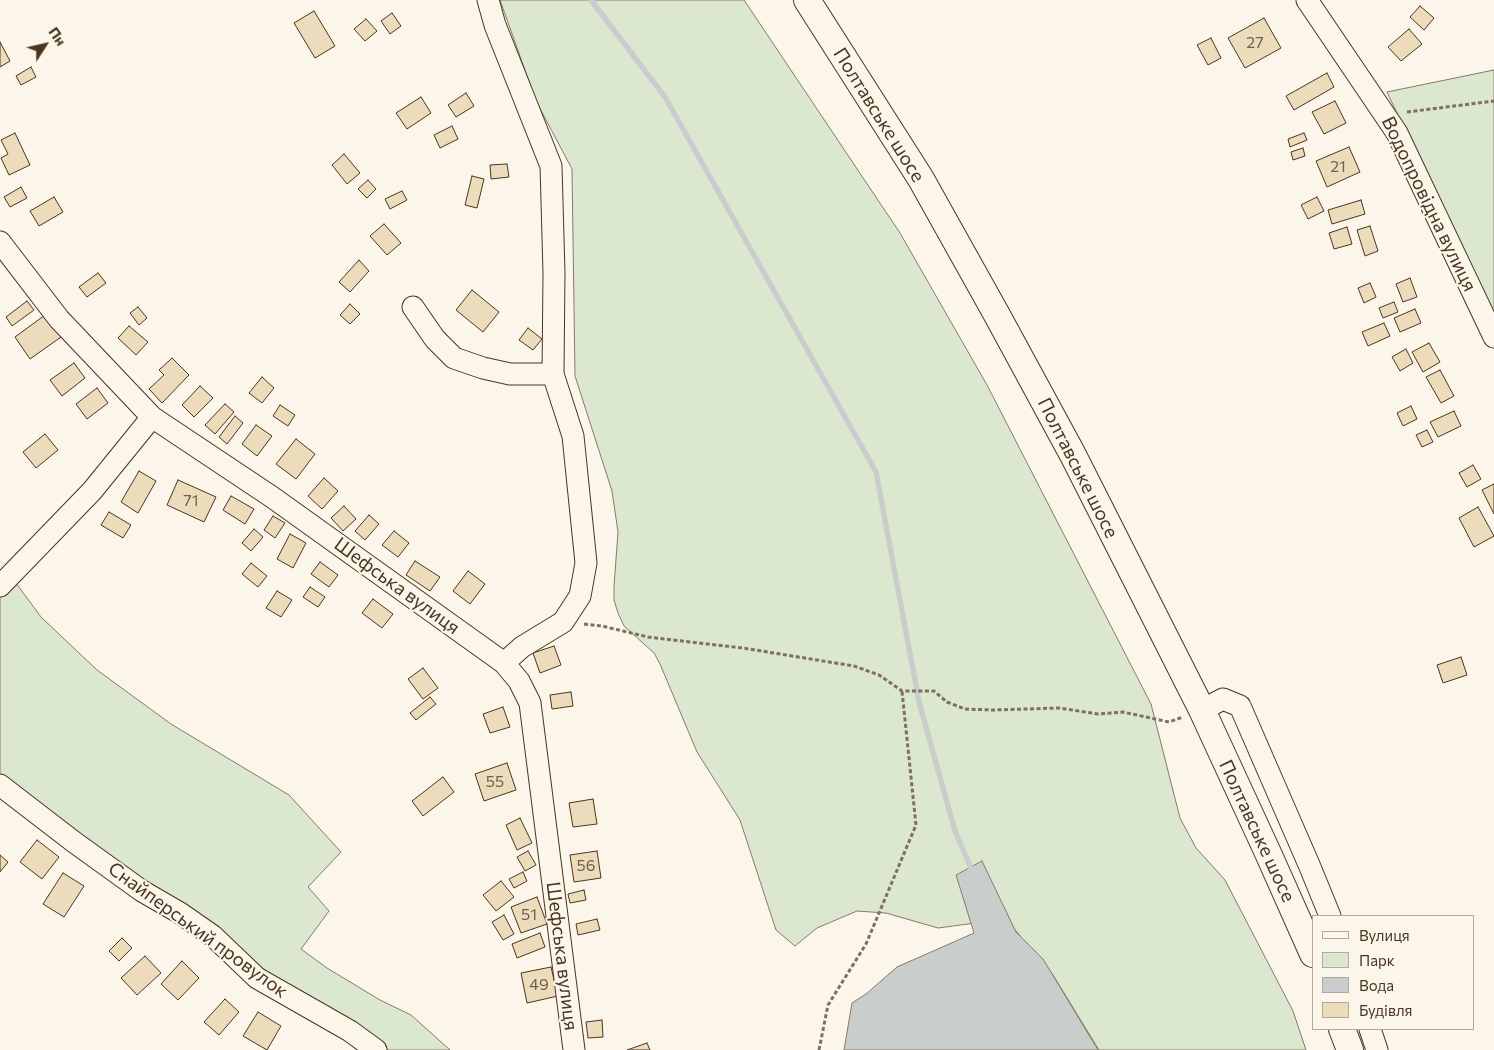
<!DOCTYPE html>
<meta charset="utf-8">
<style>
body{margin:0}
#map{position:relative;width:1494px;height:1050px;overflow:hidden;background:#fbf6e9;font-family:Commissioner,sans-serif}
canvas{display:block}
.legend{position:absolute;left:1312px;top:915px;width:162px;height:115px;box-sizing:border-box;background:#fbf6e9;border:1px solid #b4a999;margin:0;padding:6px 9px;list-style:none;font-size:15px;color:#4a3520}
.legend li{display:flex;align-items:center;gap:10px;height:25px}
.legend b{width:25px;border:1px solid #b4a999}
.north{position:absolute;left:20px;top:20px;width:50px;height:50px;-webkit-text-stroke:4px #fbf6e9;paint-order:stroke;rotate:55deg;font-size:14px;font-weight:700;line-height:20px;text-align:center;color:#4a3520}
.north::after{content:'';display:block;margin:auto;width:18px;height:22px;background:#4a3520;clip-path:polygon(50% 0,100% 100%,50% 72%,0 100%)}
</style>
<div id="map">
<canvas width="1494" height="1050"></canvas>
<ul class="legend">
<li><b style="height:6px;background:#fbf6e9"></b>Вулиця</li>
<li><b style="height:14px;background:#dce7d0"></b>Парк</li>
<li><b style="height:14px;background:#c9cecd"></b>Вода</li>
<li><b style="height:14px;background:#ecdcbc"></b>Будівля</li>
</ul>
<div class="north">Пн</div>
</div>
<script>
const ctx = document.querySelector('canvas').getContext('2d');
ctx.lineJoin = 'round';
function fill(path, color) {
  ctx.fillStyle = color;
  ctx.fill(path, 'evenodd');
}
function shape(rows) {
  const path = new Path2D();
  for (const r of rows) {
    path.moveTo(r[0], r[1]);
    for (let i = 2; i < r.length; i += 2) path.lineTo(r[i], r[i + 1]);
  }
  return path;
}
function strokePath(path, color, width, dash) {
  ctx.strokeStyle = color;
  ctx.lineWidth = width;
  ctx.lineCap = dash ? 'butt' : 'round';
  ctx.setLineDash(dash || []);
  ctx.stroke(path);
}
function label(font, color, halo, rows, align = 'center') {
  ctx.font = font + ' Commissioner,sans-serif';
  ctx.lineWidth = 4;
  ctx.setLineDash([]);
  ctx.textBaseline = 'middle';
  ctx.strokeStyle = halo;
  ctx.fillStyle = color;
  for (const [text, x, y, turn = 0] of rows) {
    ctx.save();
    ctx.translate(x, y);
    ctx.rotate((+turn || 0) * Math.PI / 180);
    ctx.textAlign = isNaN(turn) ? turn : align;
    if (halo) ctx.strokeText(text, 0, 0);
    ctx.fillText(text, 0, 0);
    ctx.restore();
  }
}
const green = shape([
 [500,0,744,0,900,233,987,385,1151,704,1180,818,1196,848,1225,880,1293,1011,1306,1050,1099,1050,1053,975,1011,925,983,922,938,928,886,913,857,911,817,928,795,946,776,930,740,820,697,752,660,664,654,653,624,626,618,613,614,600,614,586,618,532,612,491,575,376,572,169,536,101,500,0],
 [1494,70,1494,319,1387,92,1494,70],
 [10,575,41,617,97,670,171,724,289,795,341,852,308,887,329,911,301,949,327,968,380,1000,411,1015,450,1050,381,1050,283,983,0,780,0,585,10,575]
]);
fill(green, '#dce7d0');
strokePath(green, '#887966', 1);
const water = shape([
 [982,861,1016,932,1043,959,1098,1050,844,1050,852,1003,866,994,897,967,974,933,956,875,982,861]
]);
fill(water, '#c9cecd');
strokePath(water, '#887966', 1);
strokePath(shape([
 [591,0,665,97,876,472,919,702,955,831,974,875]
]), '#c9cecd', 5.5);
const building = shape([
 [1420,6,1434,18,1424,30,1410,17,1420,6],
 [314,11,335,46,315,58,294,23,314,11],
 [392,13,401,26,390,34,381,21,392,13],
 [1264,18,1281,48,1245,68,1228,38,1264,18],
 [366,19,377,31,365,41,354,29,366,19],
 [1409,29,1422,44,1401,61,1388,47,1409,29],
 [1211,38,1221,58,1208,65,1197,45,1211,38],
 [0,42,10,61,0,67,0,42],
 [31,67,36,77,21,85,16,76,31,67],
 [1327,73,1334,87,1294,110,1286,96,1327,73],
 [466,93,474,106,456,117,448,105,466,93],
 [421,97,431,113,407,129,396,113,421,97],
 [1335,101,1346,123,1324,134,1312,112,1335,101],
 [452,126,458,139,440,148,434,135,452,126],
 [15,133,30,165,9,175,1,158,8,154,1,140,15,133],
 [1304,133,1307,140,1290,147,1288,139,1304,133],
 [1349,147,1360,172,1327,187,1316,161,1349,147],
 [1303,148,1305,156,1293,160,1291,152,1303,148],
 [344,154,360,173,347,184,332,165,344,154],
 [507,164,509,177,491,179,490,165,507,164],
 [472,176,484,179,477,208,465,205,472,176],
 [368,180,376,189,367,198,358,189,368,180],
 [21,187,27,198,10,207,4,197,21,187],
 [402,191,407,200,390,209,385,199,402,191],
 [54,197,63,212,39,226,30,211,54,197],
 [1317,197,1324,211,1308,219,1301,205,1317,197],
 [1361,200,1365,214,1332,224,1328,210,1361,200],
 [384,224,401,243,387,255,370,236,384,224],
 [1370,226,1378,251,1365,256,1357,230,1370,226],
 [1347,227,1352,244,1334,249,1329,233,1347,227],
 [359,260,369,271,350,292,339,282,359,260],
 [98,273,106,283,87,297,79,287,98,273],
 [1410,278,1417,297,1403,302,1396,284,1410,278],
 [1370,283,1376,297,1364,303,1358,288,1370,283],
 [472,290,499,312,483,332,456,310,472,290],
 [27,301,34,310,12,326,6,317,27,301],
 [1394,302,1398,312,1383,318,1379,308,1394,302],
 [350,304,360,314,350,324,340,315,350,304],
 [138,307,147,318,139,325,130,313,138,307],
 [1415,309,1421,323,1400,332,1394,318,1415,309],
 [45,315,61,337,30,359,15,337,45,315],
 [1384,323,1390,336,1368,346,1362,332,1384,323],
 [129,326,148,342,136,355,118,338,129,326],
 [528,328,542,339,533,350,519,340,528,328],
 [1429,343,1440,362,1423,372,1412,352,1429,343],
 [1406,349,1413,363,1400,371,1392,357,1406,349],
 [172,358,189,375,162,403,149,389,164,375,159,370,172,358],
 [74,363,85,378,62,396,50,380,74,363],
 [1440,370,1454,396,1441,403,1426,377,1440,370],
 [262,377,274,388,262,403,249,393,262,377],
 [200,386,213,398,194,417,182,405,200,386],
 [97,388,108,403,87,419,76,404,97,388],
 [225,404,234,412,215,434,205,425,225,404],
 [280,405,295,415,288,426,273,416,280,405],
 [1411,406,1417,419,1403,426,1397,413,1411,406],
 [1454,411,1461,426,1438,437,1430,422,1454,411],
 [235,416,243,423,227,444,219,437,235,416],
 [256,425,272,436,257,456,242,444,256,425],
 [1427,430,1433,442,1422,447,1416,435,1427,430],
 [45,434,58,450,36,468,23,452,45,434],
 [296,439,315,454,296,479,276,464,296,439],
 [1473,465,1481,479,1467,487,1459,473,1473,465],
 [139,471,156,481,138,513,121,502,139,471],
 [324,478,338,491,322,509,308,496,324,478],
 [178,480,216,497,204,522,167,505,178,480],
 [1494,484,1494,514,1482,490,1494,484],
 [231,496,254,509,245,524,223,510,231,496],
 [344,506,356,519,343,531,331,518,344,506],
 [1478,507,1494,536,1474,547,1459,518,1478,507],
 [109,512,131,525,123,538,101,525,109,512],
 [369,515,379,524,365,540,355,531,369,515],
 [273,516,285,523,275,538,264,530,273,516],
 [254,529,263,537,251,551,242,543,254,529],
 [394,531,409,543,398,557,382,545,394,531],
 [290,534,306,543,293,568,277,559,290,534],
 [415,561,440,577,430,591,406,575,415,561],
 [320,562,338,575,329,587,311,574,320,562],
 [251,563,267,576,258,587,242,574,251,563],
 [468,571,485,584,470,604,453,591,468,571],
 [310,587,325,597,318,607,303,597,310,587],
 [277,591,292,600,281,617,266,608,277,591],
 [373,599,393,614,382,628,362,613,373,599],
 [554,646,561,665,540,673,533,653,554,646],
 [1461,657,1467,675,1443,683,1437,665,1461,657],
 [423,668,438,688,423,699,408,679,423,668],
 [571,692,573,706,552,709,550,695,571,692],
 [430,697,436,704,416,720,410,713,430,697],
 [503,707,510,727,490,733,483,714,503,707],
 [507,763,516,790,484,801,475,774,507,763],
 [443,777,454,792,423,816,412,801,443,777],
 [593,799,597,824,573,827,569,803,593,799],
 [520,818,532,843,517,850,506,825,520,818],
 [37,840,59,857,42,879,20,862,37,840],
 [528,851,536,865,525,871,517,857,528,851],
 [597,851,601,878,574,882,570,855,597,851],
 [0,855,8,862,0,872,0,855],
 [523,872,527,881,514,888,509,879,523,872],
 [63,873,84,886,64,917,43,904,63,873],
 [501,881,514,897,496,911,483,895,501,881],
 [584,890,586,900,570,903,568,894,584,890],
 [537,897,547,924,521,933,511,907,537,897],
 [504,915,514,934,503,940,492,922,504,915],
 [597,919,600,930,578,935,576,924,597,919],
 [540,933,545,947,517,958,512,944,540,933],
 [122,938,132,948,119,961,109,951,122,938],
 [145,956,161,973,137,995,121,978,145,956],
 [182,961,199,978,178,1000,161,984,182,961],
 [551,967,558,996,527,1003,521,973,551,967],
 [225,999,239,1012,219,1035,204,1022,225,999],
 [258,1012,281,1026,267,1050,243,1036,258,1012],
 [602,1020,603,1037,588,1038,586,1022,602,1020],
 [647,1043,650,1050,627,1050,647,1043]
]);
fill(building, '#ecdcbc');
strokePath(building, '#4a3520', 1);
const minor = shape([
 [488,0,495,25,551,166,554,273,553,374,573,436,586,563,580,596,563,622,522,647,504,663],
 [1307,0,1397,133,1494,337],
 [0,242,59,319,152,417,272,497,504,663,519,681,530,703,574,1050],
 [413,307,435,339,454,358,483,368,510,374,553,374],
 [0,586,92,491,152,417],
 [1202,710,1223,699,1240,706,1310,867,1330,916],
 [0,785,74,842,142,891,180,913,213,936,257,978,350,1031,376,1050],
 [1370,1029,1377,1050]
]);
const major = shape([
 [807,0,921,179,997,315,1073,455,1202,710,1268,853,1313,954],
 [1342,1029,1350,1050]
]);
strokePath(minor, '#4a3520', 23);
strokePath(major, '#4a3520', 28);
strokePath(shape([
 [1407,112,1494,101],
 [584,624,602,626,648,637,743,648,854,666,879,675,902,691,934,691,947,702,965,709,993,710,1059,708,1098,714,1123,712,1169,722,1183,717],
 [819,1050,828,1005,866,944,916,825,902,691]
]), '#7f6f5c', 3, [4, 2.5]);
strokePath(minor, '#fbf6e9', 21);
strokePath(major, '#fbf6e9', 26);
label('16px', '#725f47', null, [
 ["27",1255,43],
 ["21",1338,167],
 ["71",191,501],
 ["55",495,782],
 ["56",586,866],
 ["51",529,915],
 ["49",539,985]
]);
label('19px', '#4a3520', '#fbf6e9', [
 ["Полтавське шосе",879,115,58],
 ["Водопровідна вулиця",1429,204,64],
 ["Полтавське шосе",1078,468,63],
 ["Шефська вулиця",397,586,36],
 ["Полтавське шосе",1257,831,65],
 ["Снайперський провулок",198,930,36],
 ["Шефська вулиця",562,956,83]
]);
</script>
